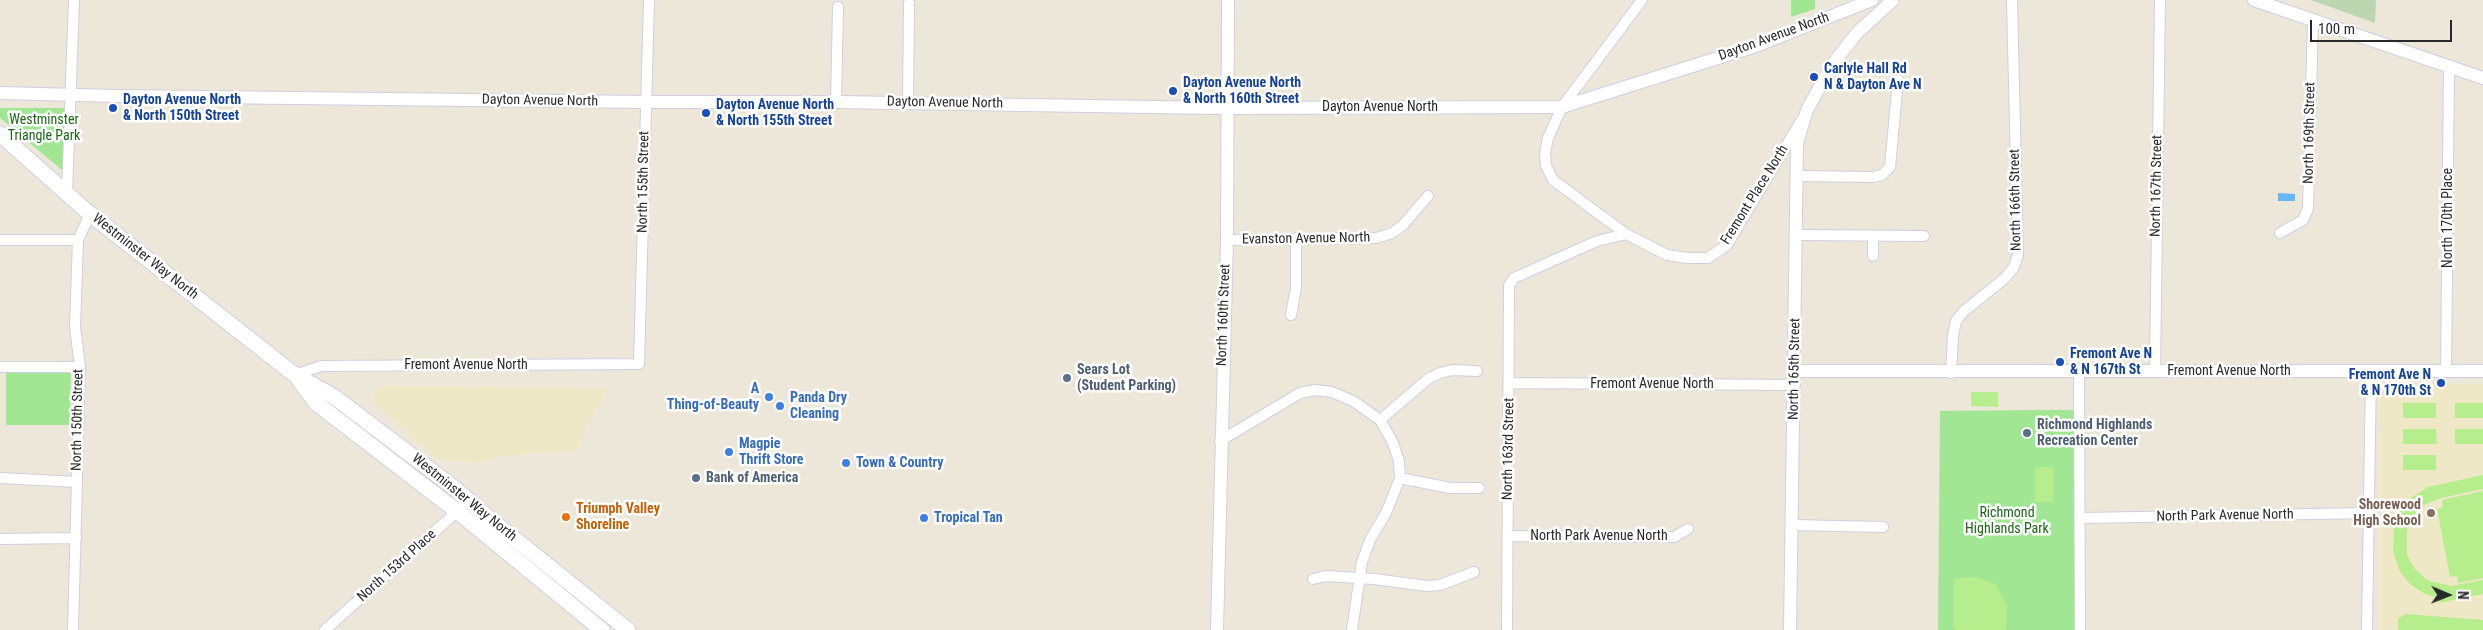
<!DOCTYPE html>
<style>
body{margin:0}
#map{position:relative;width:2483px;height:630px;overflow:hidden;background:#ece7d9;font-family:"Roboto Condensed",sans-serif}
canvas{display:block}
.north{position:absolute;left:2423px;top:570px;width:50px;height:50px;-webkit-text-stroke:4px #fff;paint-order:stroke;rotate:91deg;font-size:14px;font-weight:700;line-height:20px;text-align:center;color:#292929}
.north::after{content:'';display:block;margin:auto;width:18px;height:22px;background:#292929;clip-path:polygon(50% 0,100% 100%,50% 72%,0 100%)}
.scale{position:absolute;left:2310px;top:20px;width:142px;height:22px;box-sizing:border-box;border:2px solid #292929;border-top:0;padding-left:6px;font-size:15px;line-height:18px;white-space:nowrap;color:#292929;-webkit-text-stroke:4px #fff;paint-order:stroke}
</style>
<div id="map">
<canvas width="2483" height="630"></canvas>
<div class="north">N</div>
<div class="scale">100 m</div>
</div>
<script>
const ctx = document.querySelector('canvas').getContext('2d');
ctx.lineJoin = 'round';
function fill(path, color) {
  ctx.fillStyle = color;
  ctx.fill(path, 'evenodd');
}
function shape(rows) {
  const path = new Path2D();
  for (const r of rows) {
    path.moveTo(r[0], r[1]);
    for (let i = 2; i < r.length; i += 2) path.lineTo(r[i], r[i + 1]);
  }
  return path;
}
function strokePath(path, color, width, dash) {
  ctx.strokeStyle = color;
  ctx.lineWidth = width;
  ctx.lineCap = dash ? 'butt' : 'round';
  ctx.setLineDash(dash || []);
  ctx.stroke(path);
}
function label(font, color, halo, rows, align = 'center') {
  ctx.font = font + ' "Roboto Condensed",sans-serif';
  ctx.lineWidth = 5;
  ctx.setLineDash([]);
  ctx.textBaseline = 'middle';
  ctx.strokeStyle = halo;
  ctx.fillStyle = color;
  for (const [text, x, y, turn = 0] of rows) {
    ctx.save();
    ctx.translate(x, y);
    ctx.rotate((+turn || 0) * Math.PI / 180);
    ctx.textAlign = isNaN(turn) ? turn : align;
    if (halo) ctx.strokeText(text, 0, 0);
    ctx.fillText(text, 0, 0);
    ctx.restore();
  }
}
fill(shape([
 [2388,383,2483,384,2483,630,2379,630,2380,396],
 [382,386,609,388,584,432,581,446,573,451,501,456,482,463,446,461,432,456,370,398]
]), '#efe8c7');
fill(shape([
 [1791,0,1815,0,1815,9,1791,17],
 [0,108,66,108,63,171,0,118],
 [71,371,70,425,6,425,6,372],
 [2037,410,2076,410,2074,630,1938,630,1940,411]
]), '#a1e692');
fill(shape([
 [2311,0,2376,0,2375,23]
]), '#bcd7af');
fill(shape([
 [1971,392,1998,392,1998,407,1971,406],
 [2403,403,2436,403,2436,418,2403,418],
 [2455,403,2483,403,2483,418,2455,418],
 [2403,429,2436,429,2437,444,2403,444],
 [2455,429,2483,429,2483,444,2455,444],
 [2403,455,2436,455,2436,470,2403,470],
 [2035,467,2054,467,2053,502,2035,502],
 [2483,475,2483,489,2441,498,2426,504,2414,515,2407,530,2407,555,2415,569,2427,580,2451,586,2483,580,2483,594,2439,603,2438,598,2425,594,2410,584,2399,570,2393,551,2394,524,2400,510,2409,499,2428,487],
 [2483,491,2483,578,2458,583,2457,576,2450,577,2437,509,2443,507,2442,500],
 [1976,577,1995,584,2007,605,2006,630,1956,630,1953,626,1954,578],
 [2405,614,2483,620,2483,630,2398,630,2398,619]
]), '#b6ee8d');
fill(shape([
 [2278,193,2295,194,2295,201,2278,201]
]), '#66b8f4');
const minor = shape([
 [1642,0,1562,107,1548,138,1545,153,1546,166,1553,180,1626,234,1667,255,1688,258,1708,258,1727,245,1801,121],
 [836,102,838,7],
 [908,103,909,3],
 [1796,176,1873,177,1882,175,1890,167,1898,80],
 [67,194,74,0],
 [2280,233,2303,220,2308,209,2313,19],
 [1797,235,1924,236],
 [0,240,78,240],
 [1227,240,1377,238,1392,233,1403,225,1428,196],
 [1873,256,1873,236],
 [1291,315,1296,288,1296,238],
 [0,367,80,367],
 [2155,371,2160,0],
 [2446,371,2449,66],
 [2079,372,2080,630],
 [1951,373,1953,336,1956,321,1963,312,2005,278,2014,267,2018,255,2012,0],
 [295,375,321,366,639,364,649,0],
 [1510,383,1795,385],
 [1220,441,1300,393,1315,390,1332,392,1353,401,1380,420],
 [0,478,77,482],
 [1400,478,1450,488,1479,488],
 [2081,518,2369,513],
 [1792,525,1883,527],
 [1509,536,1674,537,1688,529],
 [0,539,76,538],
 [1313,579,1326,576,1374,579,1427,586,1440,585,1474,572],
 [73,630,80,367,75,327,78,240,90,214],
 [325,630,461,508],
 [1352,630,1362,562,1370,540,1386,513,1400,478,1399,461,1393,443,1380,420,1428,379,1440,373,1452,370,1477,371],
 [1507,630,1509,286,1514,278,1597,241,1626,234],
 [2367,630,2371,372]
]);
const tertiary = shape([
 [2254,0,2483,78],
 [0,93,117,96,646,102,836,102,1215,108,1562,107,1756,46,1872,0],
 [1795,371,2483,371],
 [1217,630,1227,240,1228,0],
 [1790,630,1797,143,1807,110,1832,65,1857,33,1893,0]
]);
const secondary = shape([
 [0,134,90,214,295,375,333,396,453,487,490,519,628,630],
 [299,380,316,403,458,512,602,630]
]);
strokePath(minor, '#cfcfe3', 12);
strokePath(tertiary, '#cfcfe3', 14);
strokePath(secondary, '#cfcfe3', 17);
strokePath(minor, '#fff', 10);
strokePath(tertiary, '#fff', 12);
strokePath(secondary, '#fff', 15);
for (const [x, y, r, color] of [
 [1814,77,5,"#1a4fb4"],
 [1173,91,5,"#1a4fb4"],
 [113,108,5,"#1a4fb4"],
 [706,113,5,"#1a4fb4"],
 [2060,362,5,"#1a4fb4"],
 [1067,378,5,"#5c6f8a"],
 [2441,383,5,"#1a4fb4"],
 [769,397,5,"#3f7fe0"],
 [780,406,5,"#3f7fe0"],
 [2027,433,5,"#5c6f8a"],
 [729,452,5,"#3f7fe0"],
 [846,463,5,"#3f7fe0"],
 [696,478,5,"#5c6f8a"],
 [2431,513,5,"#8d6e63"],
 [566,517,5,"#e8710a"],
 [924,518,5,"#3f7fe0"]
]) {
  const dot = new Path2D();
  dot.arc(x, y, r, 0, 2 * Math.PI);
  ctx.fillStyle = color;
  ctx.fill(dot);
  strokePath(dot, '#fff', 2);
}
label('14px', '#292929', '#fff', [
 ["Dayton Avenue North",1774,37,-20],
 ["Dayton Avenue North",540,101,1],
 ["Dayton Avenue North",945,103,1],
 ["Dayton Avenue North",1380,107],
 ["North 169th Street",2310,133,-89],
 ["North 155th Street",644,182,-89],
 ["North 167th Street",2157,186,-89],
 ["Fremont Place North",1755,195,-58],
 ["North 166th Street",2016,200,-91],
 ["North 170th Place",2448,218,-90],
 ["Evanston Avenue North",1306,239,-1],
 ["Westminster Way North",145,257,38],
 ["North 160th Street",1224,315,-88],
 ["Fremont Avenue North",466,365],
 ["North 165th Street",1795,369,-89],
 ["Fremont Avenue North",2229,371],
 ["Fremont Avenue North",1652,384],
 ["North 150th Street",78,420,-89],
 ["North 163rd Street",1509,449,-89],
 ["Westminster Way North",464,498,39],
 ["North Park Avenue North",2225,516,-1],
 ["North Park Avenue North",1599,536],
 ["North 153rd Place",397,566,-42]
]);
label('bold 14px', '#164399', '#fff', [
 ["Carlyle Hall Rd",1824,69],
 ["N & Dayton Ave N",1824,85],
 ["Dayton Avenue North",1183,83],
 ["& North 160th Street",1183,99],
 ["Dayton Avenue North",123,100],
 ["& North 150th Street",123,116],
 ["Dayton Avenue North",716,105],
 ["& North 155th Street",716,121],
 ["Fremont Ave N",2070,354],
 ["& N 167th St",2070,370],
 ["Fremont Ave N",2431,375,"right"],
 ["& N 170th St",2431,391,"right"]
], 'left');
label('14px', '#1a6816', '#fff', [
 ["Westminster",44,120],
 ["Triangle Park",44,136],
 ["Richmond",2007,513],
 ["Highlands Park",2007,529]
]);
label('bold 14px', '#4e5e75', '#fff', [
 ["Sears Lot",1077,370],
 ["(Student Parking)",1077,386],
 ["Richmond Highlands",2037,425],
 ["Recreation Center",2037,441],
 ["Bank of America",706,478]
], 'left');
label('bold 14px', '#366cbe', '#fff', [
 ["A",759,389,"right"],
 ["Thing-of-Beauty",759,405,"right"],
 ["Panda Dry",790,398],
 ["Cleaning",790,414],
 ["Magpie",739,444],
 ["Thrift Store",739,460],
 ["Town & Country",856,463],
 ["Tropical Tan",934,518]
], 'left');
label('bold 14px', '#785e54', '#fff', [
 ["Shorewood",2421,505],
 ["High School",2421,521]
], 'right');
label('bold 14px', '#c56008', '#fff', [
 ["Triumph Valley",576,509],
 ["Shoreline",576,525]
], 'left');
</script>
